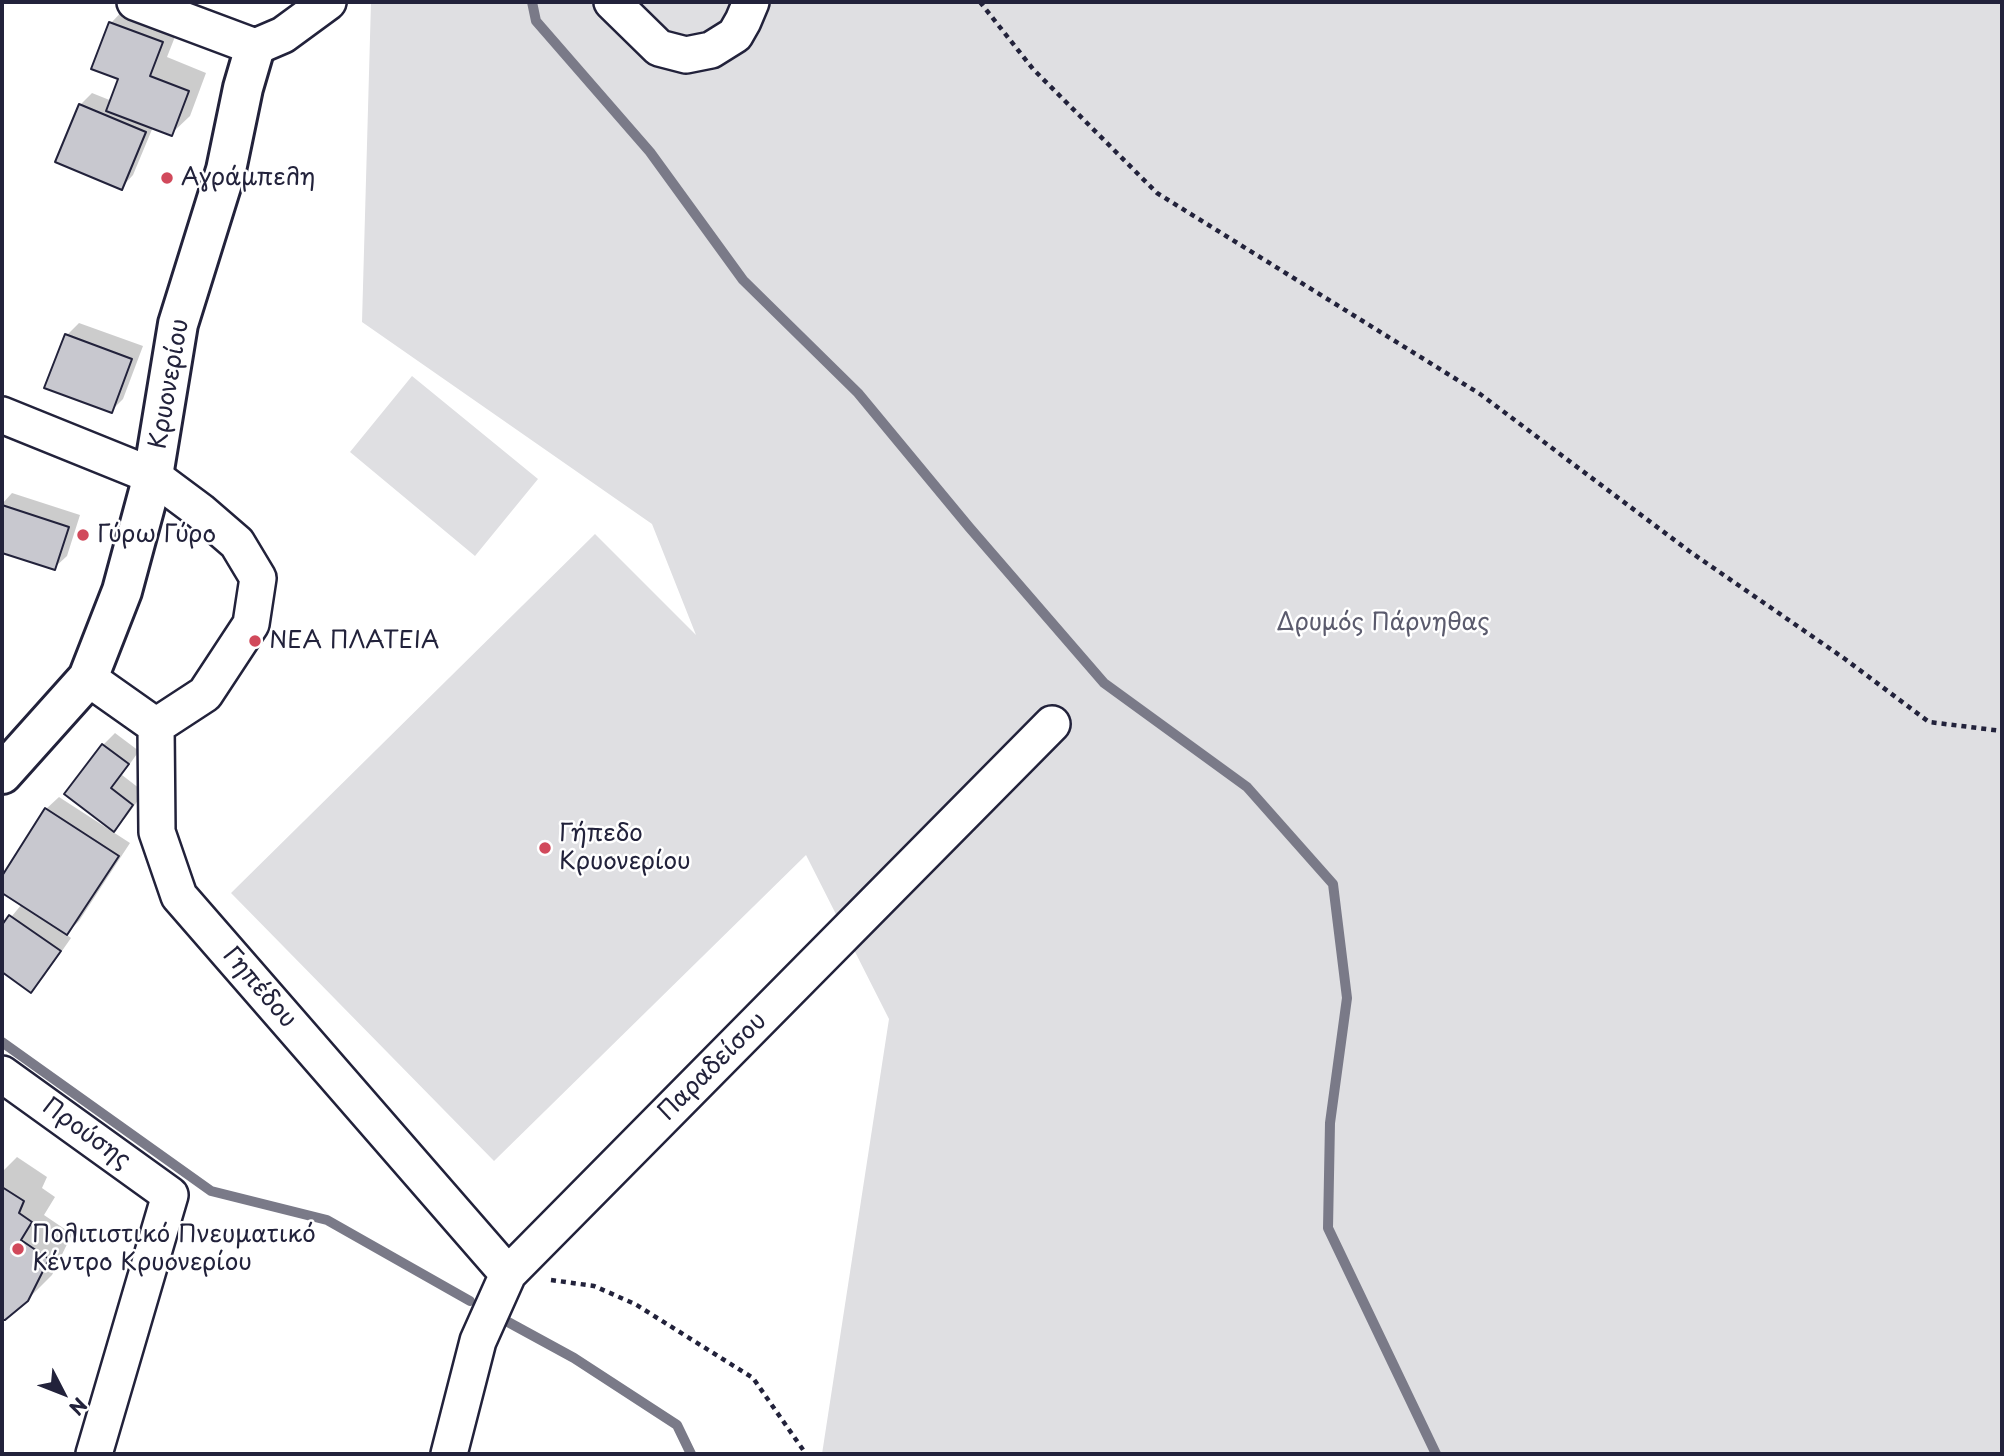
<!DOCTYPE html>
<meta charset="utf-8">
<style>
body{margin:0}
#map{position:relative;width:2004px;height:1456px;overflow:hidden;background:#fff;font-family:"Playpen Sans",sans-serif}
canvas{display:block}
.frame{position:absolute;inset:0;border:4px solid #22223b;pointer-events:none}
.north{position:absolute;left:28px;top:1358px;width:70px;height:70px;-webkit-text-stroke:5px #fff;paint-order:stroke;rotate:132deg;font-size:19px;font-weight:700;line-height:28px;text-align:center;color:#22223b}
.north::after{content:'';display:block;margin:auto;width:24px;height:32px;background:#22223b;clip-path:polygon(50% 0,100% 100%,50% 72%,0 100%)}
</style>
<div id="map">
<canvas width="2004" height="1456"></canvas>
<div class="frame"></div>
<div class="north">N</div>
</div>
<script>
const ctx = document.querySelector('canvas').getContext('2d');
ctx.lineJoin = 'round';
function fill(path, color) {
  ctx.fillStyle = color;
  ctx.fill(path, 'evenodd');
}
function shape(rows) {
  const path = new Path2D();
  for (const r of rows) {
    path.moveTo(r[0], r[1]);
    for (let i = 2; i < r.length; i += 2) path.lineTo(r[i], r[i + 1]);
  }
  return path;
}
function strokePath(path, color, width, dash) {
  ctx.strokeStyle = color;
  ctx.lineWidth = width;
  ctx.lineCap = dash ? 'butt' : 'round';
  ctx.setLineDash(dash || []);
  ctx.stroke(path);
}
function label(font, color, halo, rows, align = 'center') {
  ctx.font = font + ' "Playpen Sans",sans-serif';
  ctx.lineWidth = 5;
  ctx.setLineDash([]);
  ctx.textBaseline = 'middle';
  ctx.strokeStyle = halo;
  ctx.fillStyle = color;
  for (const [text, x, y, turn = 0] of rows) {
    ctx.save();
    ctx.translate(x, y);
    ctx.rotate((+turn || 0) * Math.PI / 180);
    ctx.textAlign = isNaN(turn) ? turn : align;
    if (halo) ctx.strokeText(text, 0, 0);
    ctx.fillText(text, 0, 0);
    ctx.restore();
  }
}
fill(shape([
 [371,2,2002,2,2002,1454,822,1454,889,1019,806,855,494,1161,231,893,595,534,696,635,652,524,362,322],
 [412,376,538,479,475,556,350,452]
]), '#dfdfe2');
fill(shape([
 [129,4,180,24,167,57,206,73,190,116,171,134,153,127,133,175,121,188,80,105,92,93,112,101,121,78,93,68,111,23],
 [79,323,143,346,123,399,111,411,67,335],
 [12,493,80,515,67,556,54,568,2,551,2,504],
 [115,733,139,751,122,775,144,792,126,817,114,829,103,745],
 [59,797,130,843,79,921,66,934,71,938,43,978,31,990,2,970,2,928,22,904,2,890,2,879,46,809],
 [17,1157,47,1177,42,1188,55,1197,44,1215,72,1234,52,1275,27,1300,5,1318,2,1318,2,1172]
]), '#0003');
strokePath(shape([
 [532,2,536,21,650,152,743,280,858,393,969,527,1104,683,1247,787,1333,884,1347,998,1330,1123,1328,1228,1436,1454],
 [2,1042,211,1191,327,1220,470,1301],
 [508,1322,574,1358,677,1425,691,1454]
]), '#7a7a88', 10);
const building = shape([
 [109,22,163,42,150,76,189,91,172,136,106,111,118,79,91,69,109,22],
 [79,104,146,132,122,190,55,162,79,104],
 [65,334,132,359,112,413,44,388,65,334],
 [2,505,69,527,55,570,2,553,2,505],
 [102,744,129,764,111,788,133,805,114,832,64,794,102,744],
 [45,808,119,856,67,935,2,893,2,876,45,808],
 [9,915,61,951,31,993,2,972,2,925,9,915],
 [2,1187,24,1201,19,1213,32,1222,21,1240,49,1259,28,1301,5,1320,2,1320,2,1187]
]);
fill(building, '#c8c8cf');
strokePath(building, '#22223b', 2);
const minor = shape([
 [135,2,255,47,283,35,328,2],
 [612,2,659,48,686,55,711,50,735,35,743,21,751,2],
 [2,415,153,476,200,511,237,543,258,578,251,624,205,694,156,726],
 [88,678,156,726],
 [156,726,157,832,179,896,508,1274],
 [2,1074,170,1195,94,1454],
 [449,1454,478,1341,508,1274,1052,724]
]);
const major = shape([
 [2,774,88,678,122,591,153,476,178,324,226,170,243,88,255,47]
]);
strokePath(minor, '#22223b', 40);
strokePath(major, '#22223b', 44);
strokePath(shape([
 [980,2,1033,69,1157,193,1480,394,1689,551,1845,659,1929,722,2002,731],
 [551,1280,594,1286,635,1304,753,1378,806,1454]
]), '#22223b', 4.5, [5, 5]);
strokePath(minor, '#fff', 35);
strokePath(major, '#fff', 38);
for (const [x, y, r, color] of [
 [167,178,7,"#d1495b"],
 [83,535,7,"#d1495b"],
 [255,641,7,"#d1495b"],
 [545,848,7,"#d1495b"],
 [18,1249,7,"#d1495b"]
]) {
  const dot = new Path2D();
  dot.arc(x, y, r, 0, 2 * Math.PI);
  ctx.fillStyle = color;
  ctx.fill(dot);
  strokePath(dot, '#fff', 2.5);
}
label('24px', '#22223b', '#fff', [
 ["Αγράμπελη",181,178],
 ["Γύρω Γύρο",97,535],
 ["ΝΕΑ ΠΛΑΤΕΙΑ",269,641],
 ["Γήπεδο",559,834],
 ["Κρυονερίου",559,862],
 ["Πολιτιστικό Πνευματικό",32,1235],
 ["Κέντρο Κρυονερίου",32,1263]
], 'left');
label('24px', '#22223b', '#fff', [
 ["Κρυονερίου",170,384,-80],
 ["Γηπέδου",259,988,49],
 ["Παραδείσου",713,1067,-45],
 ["Προύσης",86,1134,36]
]);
label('24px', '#5b5b6d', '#fff', [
 ["Δρυμός Πάρνηθας",1383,623]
]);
</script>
